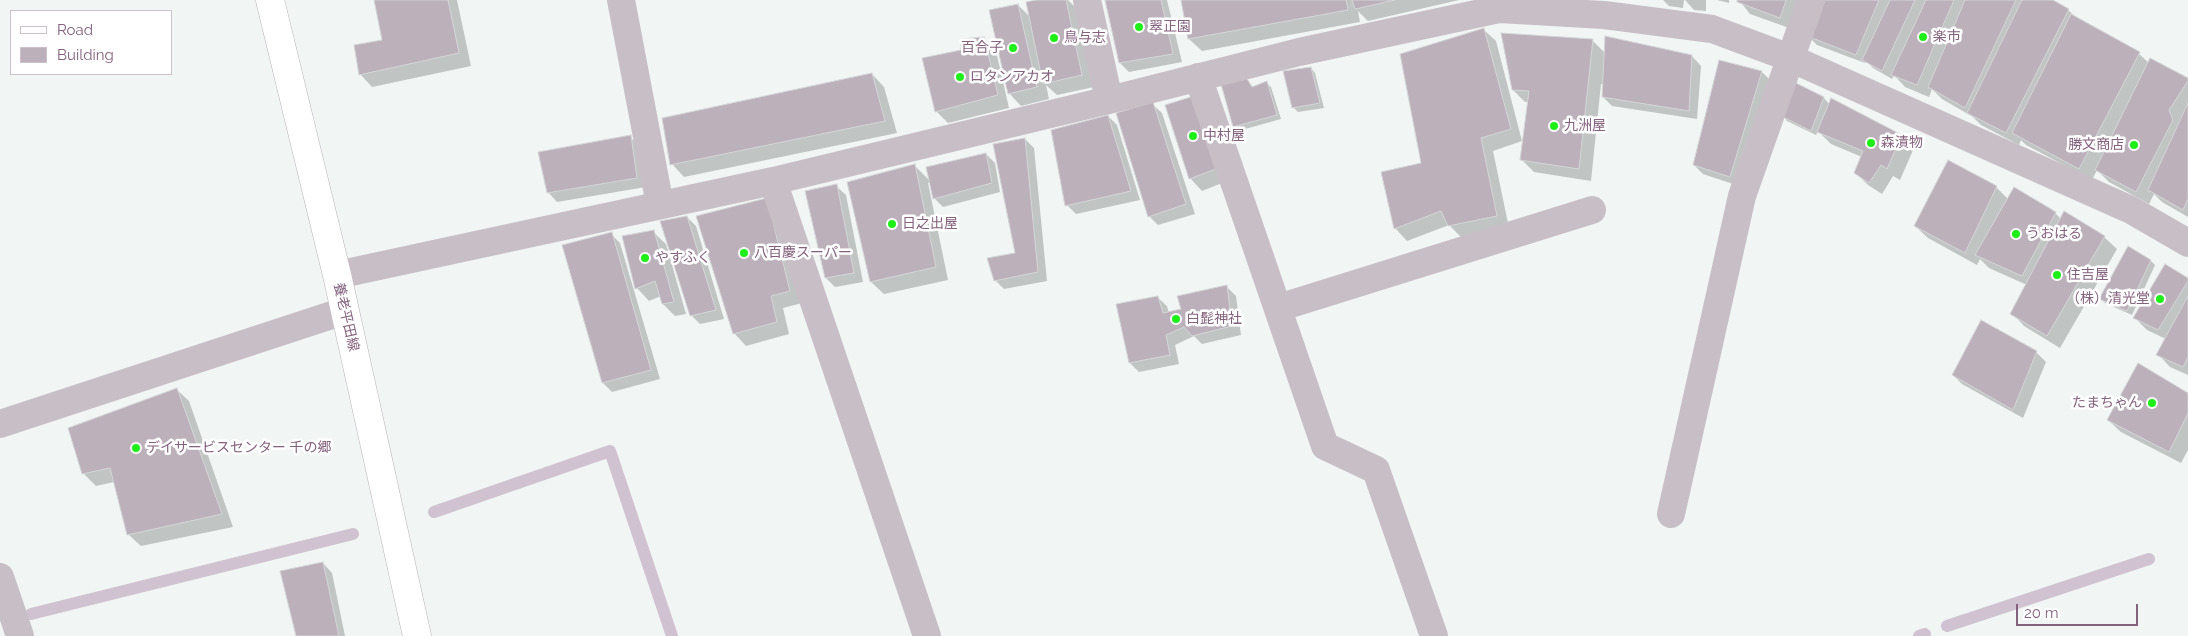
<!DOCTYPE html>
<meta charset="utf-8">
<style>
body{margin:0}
#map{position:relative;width:2188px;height:636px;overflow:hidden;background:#f1f5f4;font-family:Raleway,sans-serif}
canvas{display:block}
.legend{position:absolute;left:10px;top:10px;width:162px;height:65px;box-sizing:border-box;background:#fff;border:1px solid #cec0cb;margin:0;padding:6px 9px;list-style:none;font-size:15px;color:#84627e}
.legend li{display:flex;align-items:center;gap:10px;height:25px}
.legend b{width:25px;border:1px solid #cec0cb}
.scale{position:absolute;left:2016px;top:604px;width:122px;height:22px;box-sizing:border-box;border:2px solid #84627e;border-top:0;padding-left:6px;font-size:15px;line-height:18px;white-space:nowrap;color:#84627e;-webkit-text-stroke:4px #fff;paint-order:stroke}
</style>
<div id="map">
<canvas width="2188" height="636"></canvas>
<ul class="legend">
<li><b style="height:6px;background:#fff"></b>Road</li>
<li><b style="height:14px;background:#bcb0bb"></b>Building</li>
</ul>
<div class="scale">20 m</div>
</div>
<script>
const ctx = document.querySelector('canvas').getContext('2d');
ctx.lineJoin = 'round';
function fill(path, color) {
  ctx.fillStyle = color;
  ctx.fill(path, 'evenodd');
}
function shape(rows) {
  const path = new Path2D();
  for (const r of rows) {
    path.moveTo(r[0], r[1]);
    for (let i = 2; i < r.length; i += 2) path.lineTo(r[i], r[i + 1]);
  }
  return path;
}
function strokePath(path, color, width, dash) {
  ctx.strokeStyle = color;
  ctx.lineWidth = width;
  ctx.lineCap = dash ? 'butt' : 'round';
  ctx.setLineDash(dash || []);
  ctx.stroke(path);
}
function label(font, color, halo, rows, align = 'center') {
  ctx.font = font + ' Raleway,"Noto Sans JP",sans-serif';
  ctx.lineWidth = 5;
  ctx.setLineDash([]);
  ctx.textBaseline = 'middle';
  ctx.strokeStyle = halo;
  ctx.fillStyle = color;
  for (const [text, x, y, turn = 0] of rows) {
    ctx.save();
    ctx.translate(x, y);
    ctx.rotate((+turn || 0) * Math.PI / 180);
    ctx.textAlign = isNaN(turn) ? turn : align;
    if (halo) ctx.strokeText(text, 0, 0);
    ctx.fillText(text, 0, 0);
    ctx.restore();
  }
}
fill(shape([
 [375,0,457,0,471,66,372,87,360,74,383,41],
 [1044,0,1068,0,1077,9,1094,87,1057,95,1046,85,1049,99,1021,106,1009,93,1018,5,1030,17],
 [1107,0,1167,0,1182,62,1129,72,1120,63],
 [1183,0,1459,0,1368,21,1358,11,1360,22,1202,51,1189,39],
 [1663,0,1684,0,1683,8,1669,6],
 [1685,0,1706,0,1706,11,1694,10],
 [1717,0,1729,0,1729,3],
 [1739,0,1803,0,1792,29,1750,14],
 [1825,0,2050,0,2068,10,2077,18,2139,54,2149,63,2188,79,2188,217,2162,202,2154,194,2149,204,2109,182,2097,170,2092,180,2026,145,2021,140,2019,145,1981,125,1973,117,1942,99,1932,89,1929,97,1905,87,1894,75,1892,79,1873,68,1866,61,1865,63,1817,45,1808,36],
 [1483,29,1496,41,1522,141,1493,151,1509,228,1462,238,1449,225,1407,241,1395,228],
 [984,38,996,51,1009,108,948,123,936,111,962,51],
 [1592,40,1606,54,1692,56,1701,66,1697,119,1612,106,1603,97,1604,84,1601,84,1591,181,1534,172,1522,160,1528,102,1525,102,1513,90],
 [1311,68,1315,73,1324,108,1298,112,1293,107],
 [1762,72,1771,81,1739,186,1703,174,1694,165],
 [872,74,884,87,897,133,684,177,672,164],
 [1246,78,1253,87,1266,83,1271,87,1281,119,1238,131,1234,127],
 [1796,85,1824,98,1830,105,1901,136,1914,148,1900,180,1893,176,1882,194,1868,185,1855,172,1862,157,1831,144,1818,131,1816,135,1787,121,1783,116],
 [1152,104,1162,113,1195,214,1158,225,1149,216],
 [1167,106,1232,179,1202,191,1190,178],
 [1108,116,1117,125,1140,200,1076,214,1067,205],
 [630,137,639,146,646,187,557,202,548,192],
 [1025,139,1034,148,1047,281,1004,289,995,280,1016,254],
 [986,154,995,163,1000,192,943,207,934,198,931,182,928,183,948,280,884,294,871,282,849,183,915,166,930,181],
 [836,186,846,195,863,282,835,287,826,278],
 [1996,187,2008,199,2055,213,2061,219,2104,237,2117,249,2060,348,2024,326,2012,313,2027,285,1989,268,1980,259,1977,265,1928,238,1915,226],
 [766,200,802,303,783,308,789,334,746,346,734,333],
 [687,217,696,226,724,319,700,324,691,315],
 [653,232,666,244,686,314,675,316,663,304,661,296,649,301,637,288],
 [611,234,620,243,660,379,612,392,603,383,564,245],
 [2151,261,2155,265,2132,315,2105,303,2101,299],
 [2188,279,2188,375,2170,367,2158,354,2166,339,2147,330,2135,318],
 [1227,287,1236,296,1241,335,1202,344,1194,336,1175,345,1179,364,1139,372,1130,363,1157,297,1167,306,1169,313,1183,310],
 [2036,352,2046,362,2023,418,1962,384,1953,375],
 [176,389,189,401,233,527,141,546,128,534,114,482,96,486,83,473],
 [2188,394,2188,450,2181,463,2121,432,2108,420],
 [323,563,332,573,345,636,297,636]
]), '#0003');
strokePath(shape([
 [434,512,610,451,672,636],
 [31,614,353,534],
 [1947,626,2149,559],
 [1919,636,1925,634]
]), '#d0c2d0', 12);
const building = shape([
 [374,0,448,0,459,53,359,75,354,45,382,40,374,0],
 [1036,0,1066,0,1082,75,1043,84,1026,2,1036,0],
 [1105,0,1161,0,1173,54,1119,63,1105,0],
 [1181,0,1346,0,1348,10,1188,39,1181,0],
 [1352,0,1395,0,1355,9,1352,0],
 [1737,0,1786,0,1780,18,1737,2,1737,0],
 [1823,0,1879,0,1856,55,1807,36,1823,0],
 [1890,0,1915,0,1882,71,1862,60,1890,0],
 [1926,0,1954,0,1917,85,1891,75,1926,0],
 [1965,0,2016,0,1965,108,1928,87,1965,0],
 [2022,0,2053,0,2069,9,2006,133,1967,113,2022,0],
 [1018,4,1037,87,1008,94,989,10,1018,4],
 [2071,14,2140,52,2079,169,2012,133,2071,14],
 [1484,28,1511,129,1481,138,1497,216,1448,226,1441,211,1394,229,1381,172,1421,163,1400,54,1484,28],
 [1501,33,1593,39,1579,169,1520,160,1529,91,1512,90,1501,33],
 [1605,36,1692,55,1689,111,1602,97,1605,36],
 [984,37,998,95,935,112,922,58,961,50,961,39,984,37],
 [2150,58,2188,78,2188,81,2169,110,2173,120,2136,192,2095,170,2150,58],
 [1719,60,1762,71,1730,177,1693,165,1719,60],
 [1311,67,1320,103,1292,108,1283,71,1311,67],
 [872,73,885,121,670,165,662,118,872,73],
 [1246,77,1252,87,1267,81,1277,115,1233,127,1221,84,1246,77],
 [1796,83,1824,97,1811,131,1781,116,1796,83],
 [1197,95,1221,167,1189,179,1165,105,1197,95],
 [1831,98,1902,135,1887,169,1881,165,1869,183,1854,173,1863,151,1817,132,1831,98],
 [1153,102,1186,204,1148,217,1116,113,1153,102],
 [2188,103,2188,199,2183,210,2148,190,2188,103],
 [1108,115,1131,191,1065,206,1051,130,1108,115],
 [631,135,637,178,547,193,538,152,631,135],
 [1025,138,1038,272,994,281,987,258,1015,253,993,144,1025,138],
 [986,153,992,183,933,199,926,167,986,153],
 [1948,160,1997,186,1965,253,1914,226,1948,160],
 [915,164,936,267,870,282,847,182,915,164],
 [837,184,854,273,825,278,805,191,837,184],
 [2014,187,2056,212,2022,276,1975,255,2014,187],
 [767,198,790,291,771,296,777,322,733,334,696,216,767,198],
 [2064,211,2105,236,2047,336,2010,314,2064,211],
 [687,216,716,310,690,316,660,221,687,216],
 [654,230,674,302,662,304,655,281,635,289,622,236,654,230],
 [612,232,651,370,602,383,562,245,612,232],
 [2128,246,2151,260,2127,311,2099,299,2128,246],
 [2165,264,2188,278,2188,281,2158,330,2133,318,2165,264],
 [1227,285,1232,326,1192,336,1184,327,1166,335,1170,355,1129,363,1116,304,1158,296,1163,313,1181,309,1177,296,1227,285],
 [2188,296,2188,357,2183,367,2156,355,2188,296],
 [1981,320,2037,351,2013,410,1952,375,1981,320],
 [2138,363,2188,393,2188,413,2169,452,2107,420,2138,363],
 [177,388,222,514,127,535,110,468,82,474,68,428,177,388],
 [323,562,339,636,296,636,280,571,323,562]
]);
fill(building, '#bcb0bb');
strokePath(building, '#d4d6d6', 1);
const secondary = shape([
 [270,0,337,275,417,636]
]);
strokePath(secondary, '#bcb2bb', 29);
strokePath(shape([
 [621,0,660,205],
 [1087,0,1109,100],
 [1198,77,1325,446,1376,470,1434,636],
 [773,181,927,636],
 [337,275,773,181,1109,100,1299,52,1499,9,1604,15,1712,29,1790,58,2131,210,2188,243],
 [1278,308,1592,210],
 [0,424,344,311],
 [1671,514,1742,196,1811,0],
 [0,577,20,636]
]), '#c8bfc6', 28);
strokePath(secondary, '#fff', 28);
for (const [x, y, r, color] of [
 [1139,27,5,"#1def17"],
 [1923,37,5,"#1def17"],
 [1054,38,5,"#1def17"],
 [1013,48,5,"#1def17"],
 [960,77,5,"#1def17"],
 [1554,126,5,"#1def17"],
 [1193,136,5,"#1def17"],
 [1871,143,5,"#1def17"],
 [2134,145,5,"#1def17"],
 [892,224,5,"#1def17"],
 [2016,234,5,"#1def17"],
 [744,253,5,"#1def17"],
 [645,258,5,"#1def17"],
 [2057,275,5,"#1def17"],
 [2160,299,5,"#1def17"],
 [1176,319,5,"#1def17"],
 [2152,403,5,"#1def17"],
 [136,448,5,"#1def17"]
]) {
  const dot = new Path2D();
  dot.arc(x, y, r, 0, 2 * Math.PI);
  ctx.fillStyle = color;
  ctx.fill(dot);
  strokePath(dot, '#fff', 2);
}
label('14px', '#84627e', '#fff', [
 ["翠正園",1149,27],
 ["楽市",1933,37],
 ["鳥与志",1064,38],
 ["百合子",1003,48,"right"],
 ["ロタンアカオ",970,77],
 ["九洲屋",1564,126],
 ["中村屋",1203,136],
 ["森漬物",1881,143],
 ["勝文商店",2124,145,"right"],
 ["日之出屋",902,224],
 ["うおはる",2026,234],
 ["八百慶スーパー",754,253],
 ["やすふく",655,258],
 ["住吉屋",2067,275],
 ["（株）清光堂",2150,299,"right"],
 ["白髭神社",1186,319],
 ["たまちゃん",2142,403,"right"],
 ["デイサービスセンター 千の郷",146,448]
], 'left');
label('14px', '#84627e', '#fff', [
 ["養老平田線",346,317,77]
]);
</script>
